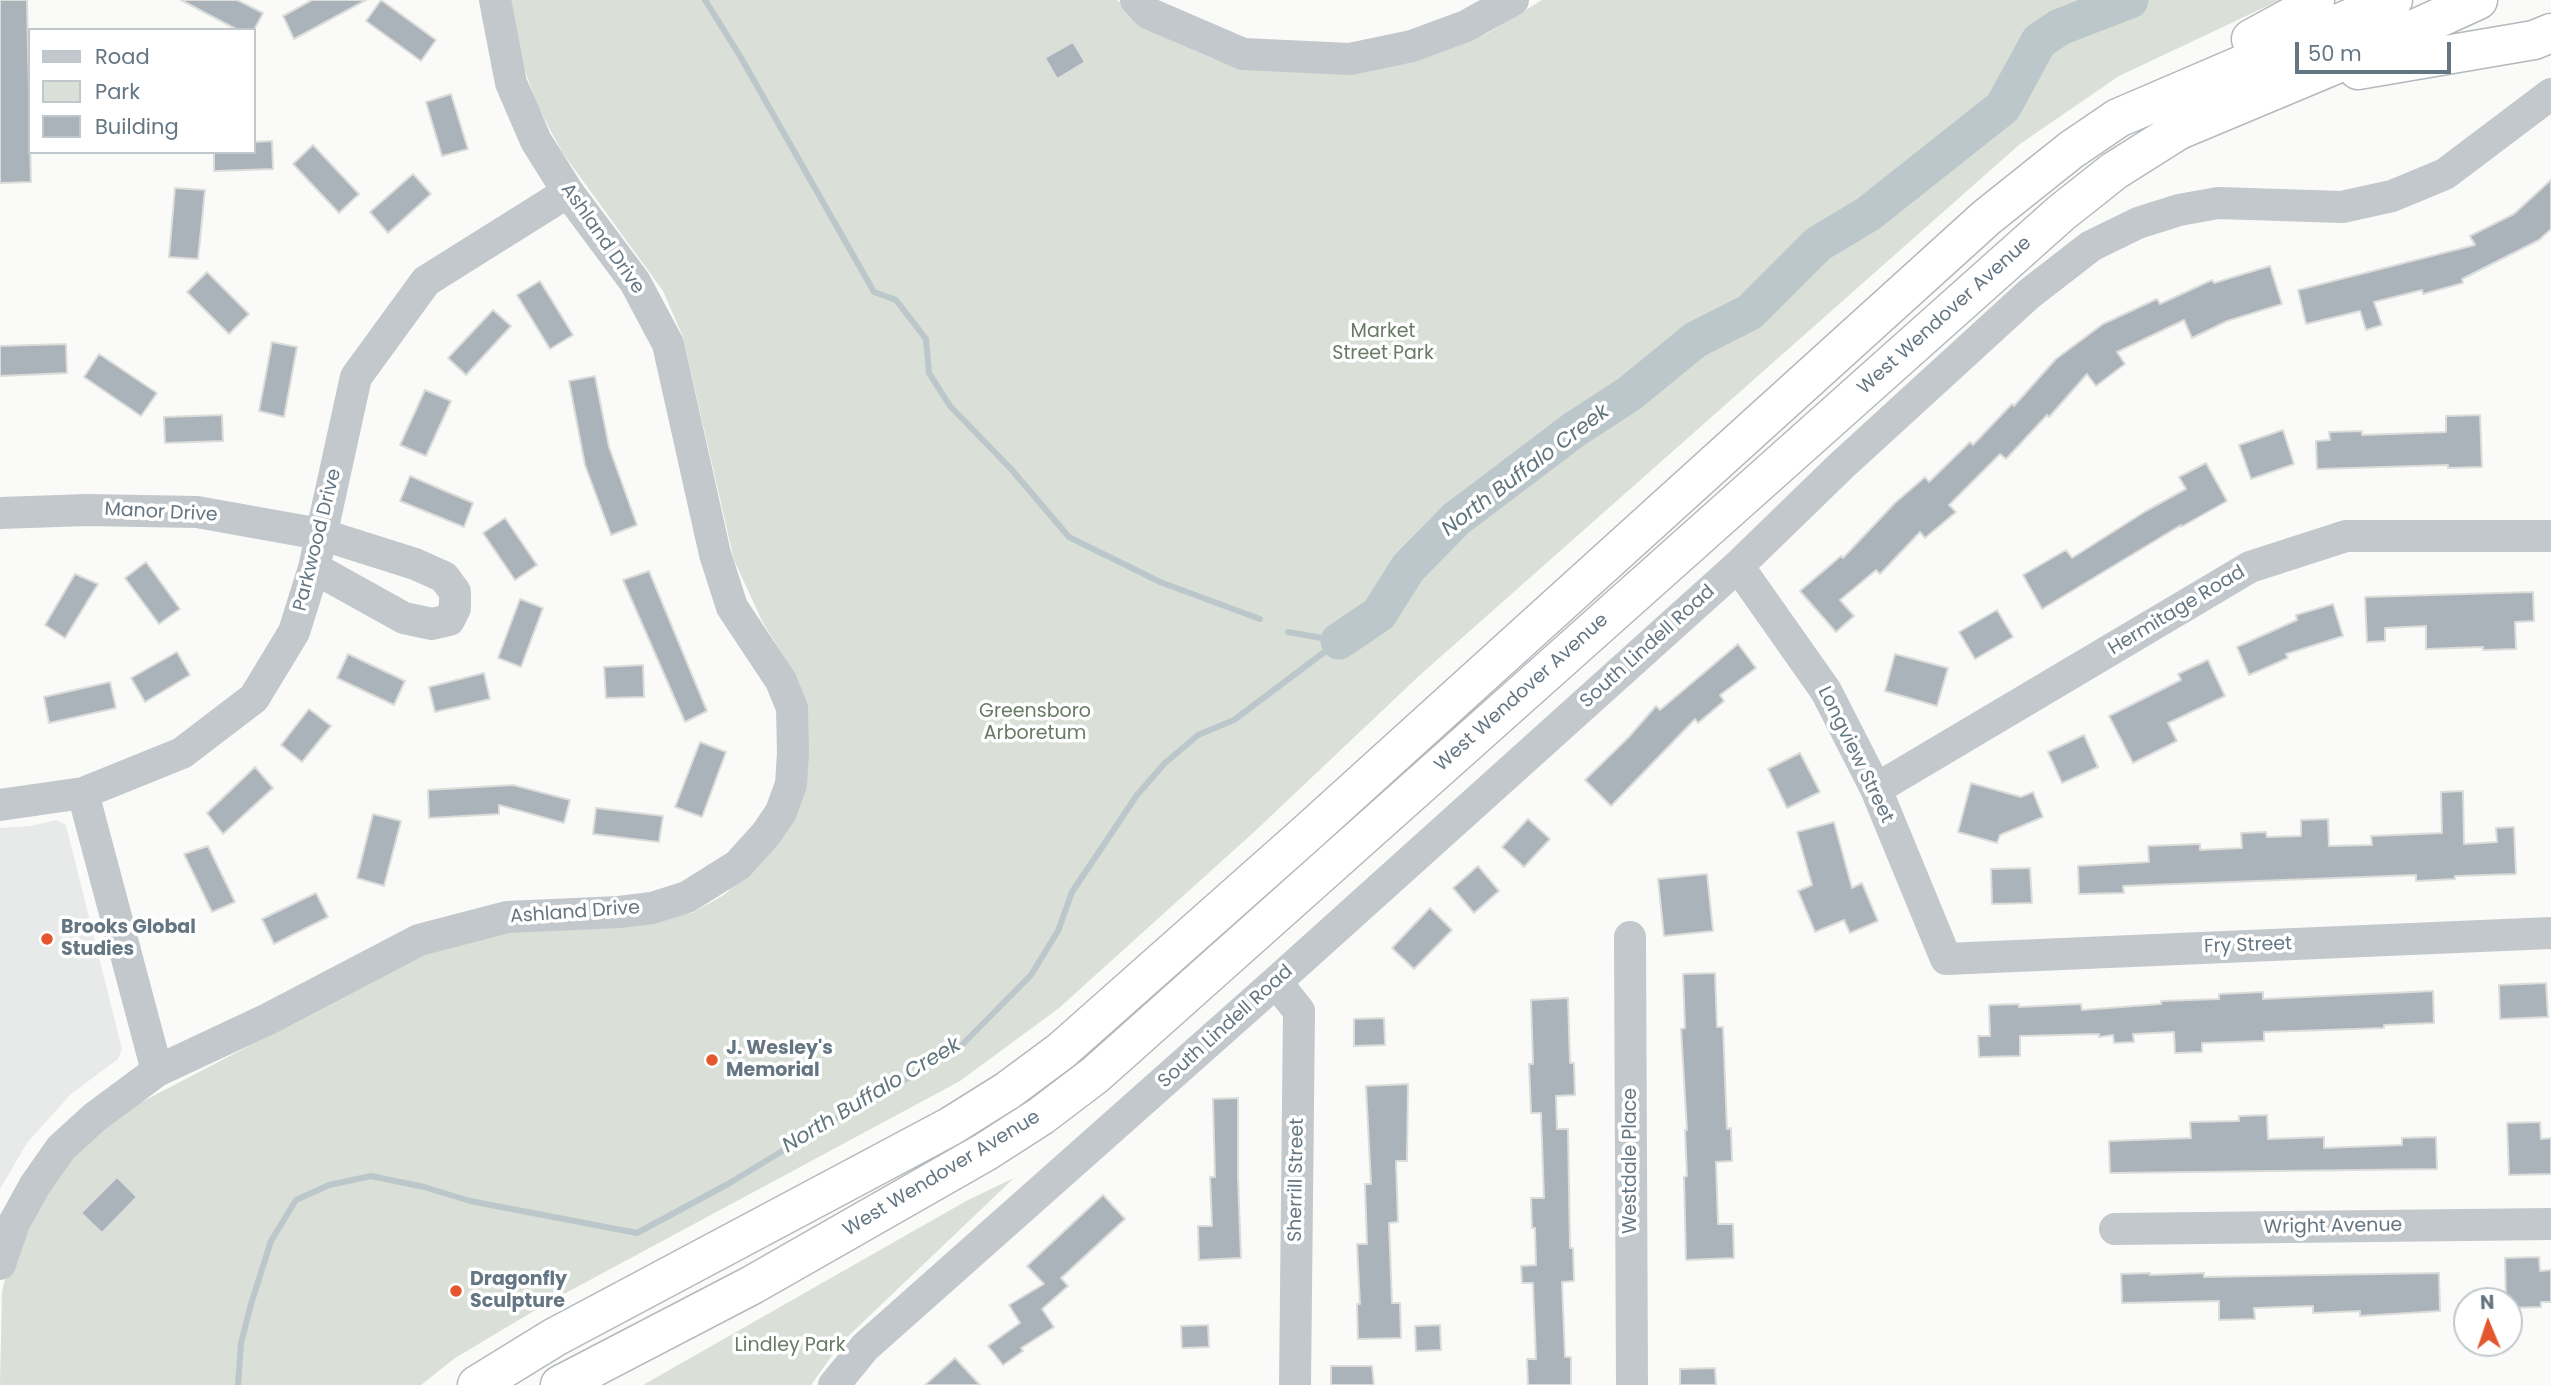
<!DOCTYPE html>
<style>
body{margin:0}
#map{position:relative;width:2551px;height:1385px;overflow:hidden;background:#fafaf8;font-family:Poppins,sans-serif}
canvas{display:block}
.legend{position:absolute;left:28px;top:28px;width:228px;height:126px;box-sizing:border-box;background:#fff;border:2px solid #c1c8cd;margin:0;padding:9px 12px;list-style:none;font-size:21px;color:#657683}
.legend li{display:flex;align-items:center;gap:14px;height:35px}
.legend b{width:35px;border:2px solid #c1c8cd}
.north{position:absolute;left:2453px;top:1287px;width:70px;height:70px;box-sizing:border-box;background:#fff;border:2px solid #c1c8cd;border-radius:50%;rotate:358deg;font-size:19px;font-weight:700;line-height:28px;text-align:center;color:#657683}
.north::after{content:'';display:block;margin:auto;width:24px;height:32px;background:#e4572e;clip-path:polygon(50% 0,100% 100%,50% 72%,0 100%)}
.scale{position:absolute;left:2295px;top:42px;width:156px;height:32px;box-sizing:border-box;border:4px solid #657683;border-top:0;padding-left:9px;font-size:21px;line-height:24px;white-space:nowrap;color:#657683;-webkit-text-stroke:5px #fff;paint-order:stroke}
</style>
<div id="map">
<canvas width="2551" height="1385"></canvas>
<ul class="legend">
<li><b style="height:9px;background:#c3c8cc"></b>Road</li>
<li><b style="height:19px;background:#dadfd7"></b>Park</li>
<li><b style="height:19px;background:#aab3b9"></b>Building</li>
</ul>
<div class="north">N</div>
<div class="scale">50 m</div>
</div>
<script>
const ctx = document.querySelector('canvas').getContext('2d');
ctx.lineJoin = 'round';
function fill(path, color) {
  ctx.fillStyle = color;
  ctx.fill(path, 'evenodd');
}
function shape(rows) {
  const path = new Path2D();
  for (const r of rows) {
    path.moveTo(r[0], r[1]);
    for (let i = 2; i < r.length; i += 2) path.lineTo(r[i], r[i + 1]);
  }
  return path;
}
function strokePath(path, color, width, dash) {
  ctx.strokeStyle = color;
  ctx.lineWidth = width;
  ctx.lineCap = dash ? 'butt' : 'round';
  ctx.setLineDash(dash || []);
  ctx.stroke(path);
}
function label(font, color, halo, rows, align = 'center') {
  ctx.font = font + ' Poppins,sans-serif';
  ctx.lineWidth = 7;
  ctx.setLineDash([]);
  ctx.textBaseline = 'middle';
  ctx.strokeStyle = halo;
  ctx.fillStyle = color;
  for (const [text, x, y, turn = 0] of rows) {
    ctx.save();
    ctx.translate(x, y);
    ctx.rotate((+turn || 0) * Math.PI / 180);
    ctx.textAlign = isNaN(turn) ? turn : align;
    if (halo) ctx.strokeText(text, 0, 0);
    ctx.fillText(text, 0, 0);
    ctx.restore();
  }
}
fill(shape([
 [56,820,66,825,122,1049,118,1059,71,1094,27,1143,0,1189,0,828,31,826]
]), '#e8e9e9');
fill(shape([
 [510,0,1117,0,1155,33,1211,58,1258,70,1424,58,1488,33,1542,0,2280,0,2119,76,2020,144,1420,675,1254,832,1059,1008,960,1081,549,1302,455,1358,421,1385,0,1385,2,1292,7,1271,26,1227,64,1166,113,1117,442,945,485,934,618,924,692,913,724,895,762,859,783,834,793,672,762,621,734,560,683,337,663,291,562,152,536,103,522,61],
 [1014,1178,841,1343,811,1385,643,1385,968,1200]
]), '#dadfd7');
strokePath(shape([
 [705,0,740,56,874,292,896,300,926,339,929,373,950,406,1011,469,1069,537,1160,582,1260,619],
 [1288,632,1339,641],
 [238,1385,241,1343,251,1304,271,1241,296,1200,329,1185,371,1176,424,1187,470,1201,637,1233,728,1184,840,1116,956,1051,1031,975,1058,931,1072,892,1137,795,1165,763,1198,735,1234,720,1339,641]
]), '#bbc7cb', 6);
strokePath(shape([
 [1339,641,1379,614,1408,568,1456,519,1575,429,1629,394,1695,340,1750,312,1818,244,1868,214,2003,107,2039,41,2060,27,2130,0]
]), '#bbc7cb', 37);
const building = shape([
 [0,0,27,0,31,182,0,183,0,0],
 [181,0,237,0,263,13,254,30,238,30,181,0],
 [312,0,366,0,294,39,283,16,312,0],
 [381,0,436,40,421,61,366,21,381,0],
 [1073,42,1085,62,1057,79,1045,58,1073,42],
 [451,94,468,149,442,156,426,102,451,94],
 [272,141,273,169,214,171,214,152,254,152,254,142,272,141],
 [313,145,359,194,339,213,293,164,313,145],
 [413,174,431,194,388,233,370,212,413,174],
 [2551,180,2551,229,2539,240,2462,279,2463,283,2423,294,2422,290,2374,302,2382,325,2366,330,2360,311,2306,324,2298,290,2475,245,2470,236,2514,214,2551,180],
 [175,188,205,190,198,259,169,257,175,188],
 [2270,266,2282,304,2227,321,2192,338,2184,320,2117,352,2125,364,2096,386,2087,374,2049,417,2047,415,2006,459,2000,454,1949,505,1956,512,1925,538,1920,532,1880,574,1876,570,1840,600,1854,616,1836,632,1800,591,1841,556,1843,558,1895,503,1925,477,1929,482,1970,442,1973,445,2012,404,2014,406,2056,359,2103,324,2157,299,2160,304,2212,280,2214,283,2270,266],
 [207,272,249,314,229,334,187,292,207,272],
 [540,281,573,335,550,349,517,295,540,281],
 [493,310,511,326,466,375,448,358,493,310],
 [272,342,297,347,284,417,259,411,272,342],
 [66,344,67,373,0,376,0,346,66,344],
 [99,354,157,393,141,416,84,377,99,354],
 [595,376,609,447,637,525,611,535,585,465,569,381,595,376],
 [425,390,451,401,426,456,400,445,425,390],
 [222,415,223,441,165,443,164,417,222,415],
 [2480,415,2482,467,2448,468,2448,465,2317,469,2316,441,2330,440,2329,432,2362,431,2362,435,2446,432,2446,416,2480,415],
 [2283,430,2294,464,2251,479,2239,445,2283,430],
 [2206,463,2227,501,2181,527,2181,525,2042,609,2023,575,2066,550,2072,558,2146,511,2186,489,2179,477,2206,463],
 [410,476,473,503,464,527,400,501,410,476],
 [505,518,537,565,515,580,483,533,505,518],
 [146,562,180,609,159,624,125,578,146,562],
 [649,571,707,711,685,722,623,580,649,571],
 [75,574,98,584,65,638,45,625,75,574],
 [2533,592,2534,621,2515,622,2516,649,2483,650,2483,647,2426,649,2426,626,2385,628,2385,641,2367,642,2365,597,2533,592],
 [520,599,543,608,521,667,498,658,520,599],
 [2333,604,2343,636,2286,654,2288,658,2249,675,2237,647,2297,620,2296,615,2333,604],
 [1997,610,2013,637,1975,659,1959,632,1997,610],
 [1738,644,1756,668,1720,695,1724,701,1698,723,1695,719,1611,806,1585,780,1629,737,1656,706,1660,710,1738,644],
 [177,652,190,675,145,702,131,678,177,652],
 [348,654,405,681,394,705,337,678,348,654],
 [1895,654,1948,668,1937,706,1885,691,1895,654],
 [2208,660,2225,696,2168,723,2177,741,2133,763,2109,716,2181,680,2178,674,2208,660],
 [643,665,644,697,606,698,604,667,643,665],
 [484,673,490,699,435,712,429,687,484,673],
 [110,682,116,708,49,723,44,697,110,682],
 [309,709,331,726,302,762,281,745,309,709],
 [2084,735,2098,767,2062,783,2048,752,2084,735],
 [700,742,726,752,702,817,675,807,700,742],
 [1800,753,1820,792,1787,808,1768,769,1800,753],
 [255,767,273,788,223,834,207,813,255,767],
 [1971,783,2021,797,2033,792,2043,817,2000,835,1997,843,1958,832,1971,783],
 [513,785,570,800,564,823,499,805,499,814,429,818,428,790,513,785],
 [2463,791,2464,844,2497,842,2496,828,2514,827,2516,874,2455,876,2455,879,2416,881,2416,875,2123,886,2124,893,2079,894,2078,866,2149,862,2148,846,2200,844,2200,850,2242,848,2241,833,2266,832,2267,837,2301,836,2301,820,2328,819,2329,846,2372,845,2371,836,2442,833,2441,792,2463,791],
 [596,808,663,816,659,842,593,834,596,808],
 [373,814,401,821,384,886,357,878,373,814],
 [1528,819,1550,839,1524,867,1502,847,1528,819],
 [1834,822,1852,888,1862,883,1878,921,1850,933,1844,920,1815,932,1798,891,1812,885,1797,832,1834,822],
 [208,846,235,902,212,912,184,854,208,846],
 [1478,866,1499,891,1474,913,1453,888,1478,866],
 [2030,868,2032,903,1992,904,1991,869,2030,868],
 [1707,874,1713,931,1664,936,1658,879,1707,874],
 [316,893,328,917,274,944,262,919,316,893],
 [1430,908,1452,930,1414,969,1392,948,1430,908],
 [1715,973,1717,1027,1723,1027,1727,1129,1731,1128,1732,1161,1716,1162,1718,1224,1733,1224,1734,1258,1686,1260,1684,1177,1687,1176,1685,1130,1687,1130,1681,1029,1685,1028,1683,974,1715,973],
 [2546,983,2548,1017,2500,1019,2499,985,2546,983],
 [2433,991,2434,1023,2384,1025,2384,1028,2264,1032,2264,1041,2202,1043,2202,1052,2175,1053,2174,1032,2133,1034,2134,1042,2114,1043,2113,1035,2099,1037,2099,1034,2020,1036,2020,1056,1979,1057,1978,1036,1990,1036,1989,1005,2019,1004,2019,1007,2081,1004,2082,1010,2161,1004,2161,1001,2219,999,2219,994,2263,992,2263,999,2433,991],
 [1568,998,1570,1063,1574,1063,1575,1095,1556,1096,1557,1129,1568,1129,1570,1248,1573,1248,1574,1281,1562,1282,1565,1357,1571,1357,1571,1385,1528,1385,1527,1359,1536,1359,1533,1283,1522,1283,1521,1266,1536,1265,1535,1228,1532,1228,1531,1198,1544,1198,1541,1113,1531,1113,1529,1064,1533,1064,1531,1000,1568,998],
 [1384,1018,1385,1045,1354,1046,1354,1019,1384,1018],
 [1408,1084,1407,1161,1396,1161,1398,1222,1389,1223,1392,1303,1400,1303,1401,1338,1358,1339,1357,1304,1360,1304,1357,1244,1367,1244,1365,1184,1371,1184,1366,1086,1408,1084],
 [1238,1098,1238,1177,1241,1258,1199,1260,1198,1226,1212,1226,1210,1177,1215,1177,1213,1099,1238,1098],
 [2267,1115,2268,1139,2324,1137,2324,1148,2402,1145,2402,1138,2436,1137,2437,1169,2110,1173,2109,1141,2191,1138,2190,1122,2239,1121,2239,1116,2267,1115],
 [2540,1122,2541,1139,2551,1138,2551,1174,2509,1175,2507,1123,2540,1122],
 [117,1177,137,1197,102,1233,81,1213,117,1177],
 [1103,1195,1125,1219,1061,1278,1068,1286,1042,1309,1054,1327,1021,1348,1023,1351,1003,1365,988,1346,1020,1323,1009,1305,1044,1284,1027,1266,1103,1195],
 [2539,1257,2540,1271,2551,1270,2551,1302,2541,1302,2541,1307,2509,1308,2509,1301,2506,1301,2505,1258,2539,1257],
 [2150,1273,2150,1275,2204,1273,2204,1277,2439,1273,2440,1311,2360,1316,2360,1311,2313,1313,2313,1306,2254,1308,2255,1319,2219,1320,2219,1301,2122,1303,2121,1274,2150,1273],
 [1208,1325,1209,1347,1182,1348,1181,1326,1208,1325],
 [1440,1325,1441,1350,1416,1351,1415,1326,1440,1325],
 [955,1358,980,1385,925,1385,955,1358],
 [1331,1366,1372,1366,1374,1385,1331,1385,1331,1366],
 [1715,1368,1716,1385,1680,1385,1680,1369,1715,1368]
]);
fill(building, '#aab3b9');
strokePath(building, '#dcdcda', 2);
const highway = shape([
 [2251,39,2293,16,2315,0],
 [2358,70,2534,40,2551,33],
 [477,1385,555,1337,951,1126,1007,1091,1061,1051,1307,833,1987,217,2071,150,2118,118,2393,0],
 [560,1385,752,1285,985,1152,1041,1116,1095,1075,2061,213,2114,171,2179,130,2351,58,2478,0]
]);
strokePath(highway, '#b4b9bd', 41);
strokePath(shape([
 [1136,0,1148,13,1243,54,1350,59,1412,46,1466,26,1513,0],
 [0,513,87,510,197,512,320,534,415,564,444,577,455,592,455,608,449,620,432,624,404,618,314,568],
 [1738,566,1826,691,1876,789,1946,959,2551,933],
 [1876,789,2250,567,2346,536,2551,536],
 [83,793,157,1071],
 [0,805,83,793,182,753,254,698,294,632,314,568,356,377,426,281,568,192],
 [1630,937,1632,1385],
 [1276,982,1299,1011,1295,1385],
 [2115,1229,2551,1224],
 [0,1264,14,1223,35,1185,61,1148,95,1117,157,1071,268,1019,419,940,507,917,619,912,652,908,687,897,738,865,766,834,781,812,791,784,793,753,792,708,781,681,732,607,715,554,668,344,635,282,568,192,536,141,511,83,495,0],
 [834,1385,865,1347,1276,982,1738,566,1841,466,2029,294,2091,246,2138,223,2179,210,2218,203,2342,207,2392,196,2445,174,2551,94]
]), '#c3c8cc', 32);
strokePath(highway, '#fff', 38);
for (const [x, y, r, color] of [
 [47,939,7,"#e4572e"],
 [712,1060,7,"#e4572e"],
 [456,1291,7,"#e4572e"]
]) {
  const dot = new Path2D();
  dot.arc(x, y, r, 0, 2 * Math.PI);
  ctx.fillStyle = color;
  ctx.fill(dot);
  strokePath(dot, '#fff', 2.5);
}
label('19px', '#657683', '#fff', [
 ["Ashland Drive",602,239,55],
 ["West Wendover Avenue",1945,316,-42],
 ["Manor Drive",161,513,3],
 ["Parkwood Drive",318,540,-76],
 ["Hermitage Road",2177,611,-31],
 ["South Lindell Road",1648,647,-42],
 ["West Wendover Avenue",1522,693,-42],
 ["Longview Street",1855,755,64],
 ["Ashland Drive",575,913,-4],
 ["Fry Street",2248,946,-2],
 ["South Lindell Road",1226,1027,-42],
 ["Westdale Place",1631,1161,-90],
 ["West Wendover Avenue",942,1174,-31],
 ["Sherrill Street",1297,1180,-89],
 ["Wright Avenue",2333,1227,-1]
]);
label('19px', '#687a64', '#fff', [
 ["Market",1383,332],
 ["Street Park",1383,354],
 ["Greensboro",1035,712],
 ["Arboretum",1035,734],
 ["Lindley Park",790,1346]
]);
label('bold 19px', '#657683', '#fff', [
 ["Brooks Global",61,928],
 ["Studies",61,950],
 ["J. Wesley's",726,1049],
 ["Memorial",726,1071],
 ["Dragonfly",470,1280],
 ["Sculpture",470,1302]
], 'left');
label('italic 21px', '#60757c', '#fff', [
 ["North Buffalo Creek",1526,471,-37],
 ["North Buffalo Creek",872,1096,-31]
]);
</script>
